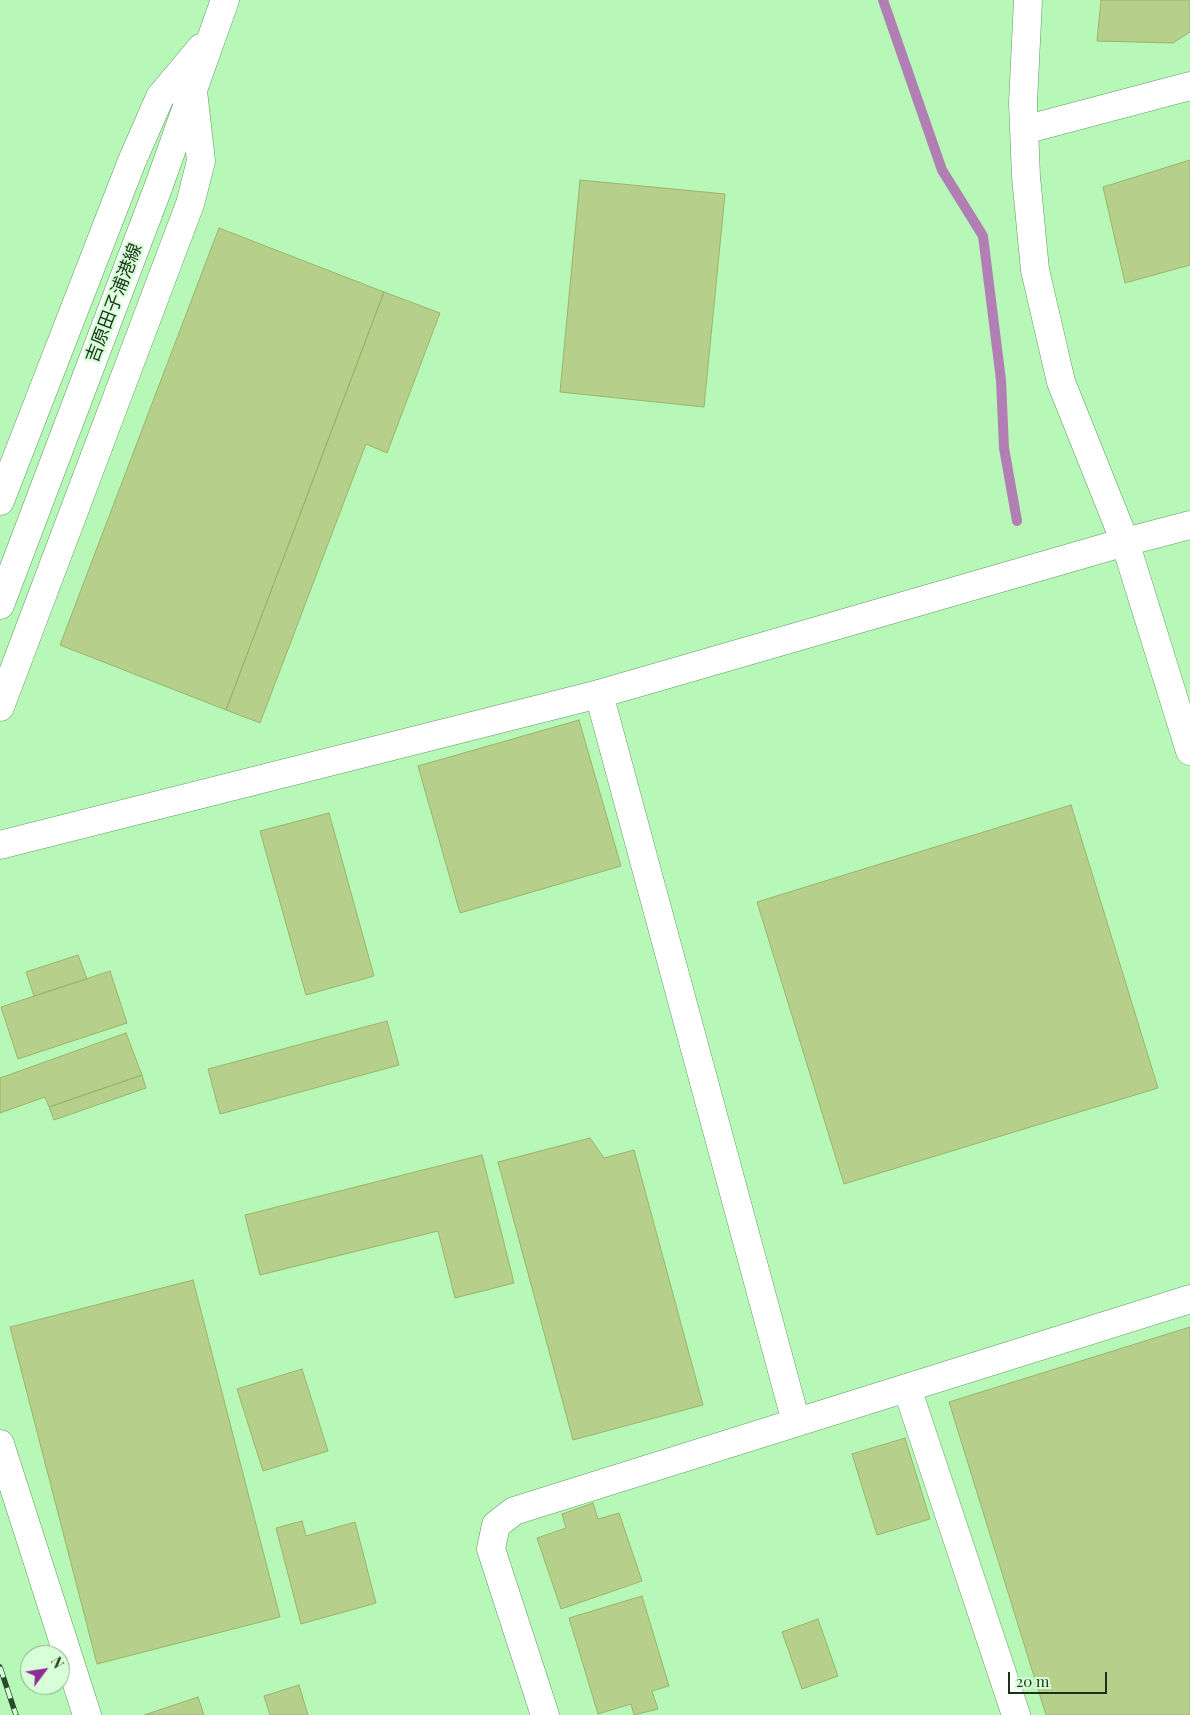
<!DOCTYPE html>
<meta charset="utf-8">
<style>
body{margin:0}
#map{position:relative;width:1190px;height:1715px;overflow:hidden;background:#b7f8b8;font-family:"Playfair Display",serif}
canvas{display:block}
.north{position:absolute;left:20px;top:1645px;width:50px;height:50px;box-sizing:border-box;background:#d7fed7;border:1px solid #8bac8b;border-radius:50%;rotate:59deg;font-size:14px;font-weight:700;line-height:20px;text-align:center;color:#19321a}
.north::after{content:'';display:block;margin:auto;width:18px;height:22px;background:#8e2d95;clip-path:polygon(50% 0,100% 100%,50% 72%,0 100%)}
.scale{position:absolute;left:1008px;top:1672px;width:99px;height:22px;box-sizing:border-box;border:2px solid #19321a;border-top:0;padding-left:6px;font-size:15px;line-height:18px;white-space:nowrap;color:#19321a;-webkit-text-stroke:4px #d7fed7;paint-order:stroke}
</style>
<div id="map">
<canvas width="1190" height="1715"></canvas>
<div class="north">N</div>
<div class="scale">20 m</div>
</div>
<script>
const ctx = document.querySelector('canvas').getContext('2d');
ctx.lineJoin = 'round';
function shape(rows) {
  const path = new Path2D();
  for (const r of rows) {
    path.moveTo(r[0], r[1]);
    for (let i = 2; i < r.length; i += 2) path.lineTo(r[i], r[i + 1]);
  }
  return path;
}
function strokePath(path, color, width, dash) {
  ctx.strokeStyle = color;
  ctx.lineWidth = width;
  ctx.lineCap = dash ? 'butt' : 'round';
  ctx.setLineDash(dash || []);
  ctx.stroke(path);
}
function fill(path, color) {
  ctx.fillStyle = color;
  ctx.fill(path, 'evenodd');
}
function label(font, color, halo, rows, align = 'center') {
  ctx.font = font + ' "Playfair Display","Noto Sans JP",serif';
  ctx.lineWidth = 4.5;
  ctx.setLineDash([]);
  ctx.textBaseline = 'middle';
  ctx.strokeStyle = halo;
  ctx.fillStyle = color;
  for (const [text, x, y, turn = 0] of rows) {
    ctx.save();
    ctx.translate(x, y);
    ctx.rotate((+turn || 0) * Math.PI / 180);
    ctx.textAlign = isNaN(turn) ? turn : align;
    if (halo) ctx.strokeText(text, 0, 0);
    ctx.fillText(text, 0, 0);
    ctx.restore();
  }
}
strokePath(shape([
 [883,0,942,170,983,236,1001,380,1004,448,1017,521]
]), '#b17fb4', 10);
const building = shape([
 [1101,0,1190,0,1190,32,1173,43,1097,41,1101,0],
 [1190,160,1190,265,1125,283,1103,187,1190,160],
 [580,180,725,194,704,407,560,392,580,180],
 [219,228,384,292,226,710,60,645,219,228],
 [384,292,440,313,387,453,366,444,260,723,226,710,384,292],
 [579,720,621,866,460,913,418,766,579,720],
 [1071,805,1158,1088,844,1184,757,902,1071,805],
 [329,813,374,976,306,995,260,831,329,813],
 [78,955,87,979,34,996,26,972,78,955],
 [110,971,127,1023,18,1059,1,1007,110,971],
 [387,1021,399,1065,220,1114,208,1069,387,1021],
 [126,1033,142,1075,49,1107,45,1097,0,1113,0,1078,126,1033],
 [142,1075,146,1088,54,1120,49,1107,142,1075],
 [590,1138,604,1158,634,1150,703,1405,573,1440,498,1162,590,1138],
 [482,1155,514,1283,455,1298,438,1231,260,1275,245,1215,482,1155],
 [193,1280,280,1617,97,1664,10,1327,193,1280],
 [1190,1327,1190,1715,1046,1715,949,1402,1190,1327],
 [302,1369,328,1451,263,1471,237,1389,302,1369],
 [905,1438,930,1519,877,1535,852,1454,905,1438],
 [593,1503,598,1519,619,1513,642,1581,561,1609,537,1538,566,1528,562,1514,593,1503],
 [302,1521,306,1536,355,1522,376,1603,301,1624,276,1528,302,1521],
 [642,1596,669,1686,652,1691,658,1709,634,1715,631,1704,598,1714,569,1618,642,1596],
 [818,1619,838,1676,802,1689,782,1632,818,1619],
 [299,1685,308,1715,270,1715,264,1696,299,1685],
 [198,1697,204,1715,144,1715,198,1697]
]);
fill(building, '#b6cf8b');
strokePath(building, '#99b568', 1);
const street = shape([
 [599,694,796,1422],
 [907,1388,1016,1715]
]);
const secondary = shape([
 [1028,0,1023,103,1026,177,1035,270,1061,382,1125,542,1190,751],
 [1024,130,1190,86],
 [0,501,132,161,160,97,201,48],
 [0,605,158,188,225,0],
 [0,707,190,204,201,161,193,91],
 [0,845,599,694,1125,542,1190,525],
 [0,1444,87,1715],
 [545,1715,491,1549,496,1525,514,1511,1190,1299]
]);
strokePath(street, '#5e9b60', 29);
strokePath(secondary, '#5e9b60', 29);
strokePath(street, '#fff', 28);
strokePath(secondary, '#fff', 28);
const rail = shape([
 [0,1667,16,1715]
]);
strokePath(rail, '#2b492c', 5.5);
strokePath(rail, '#d7fed7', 4, [11]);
label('18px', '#19321a', '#d7fed7', [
 ["吉原田子浦港線",114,303,-69]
]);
</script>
